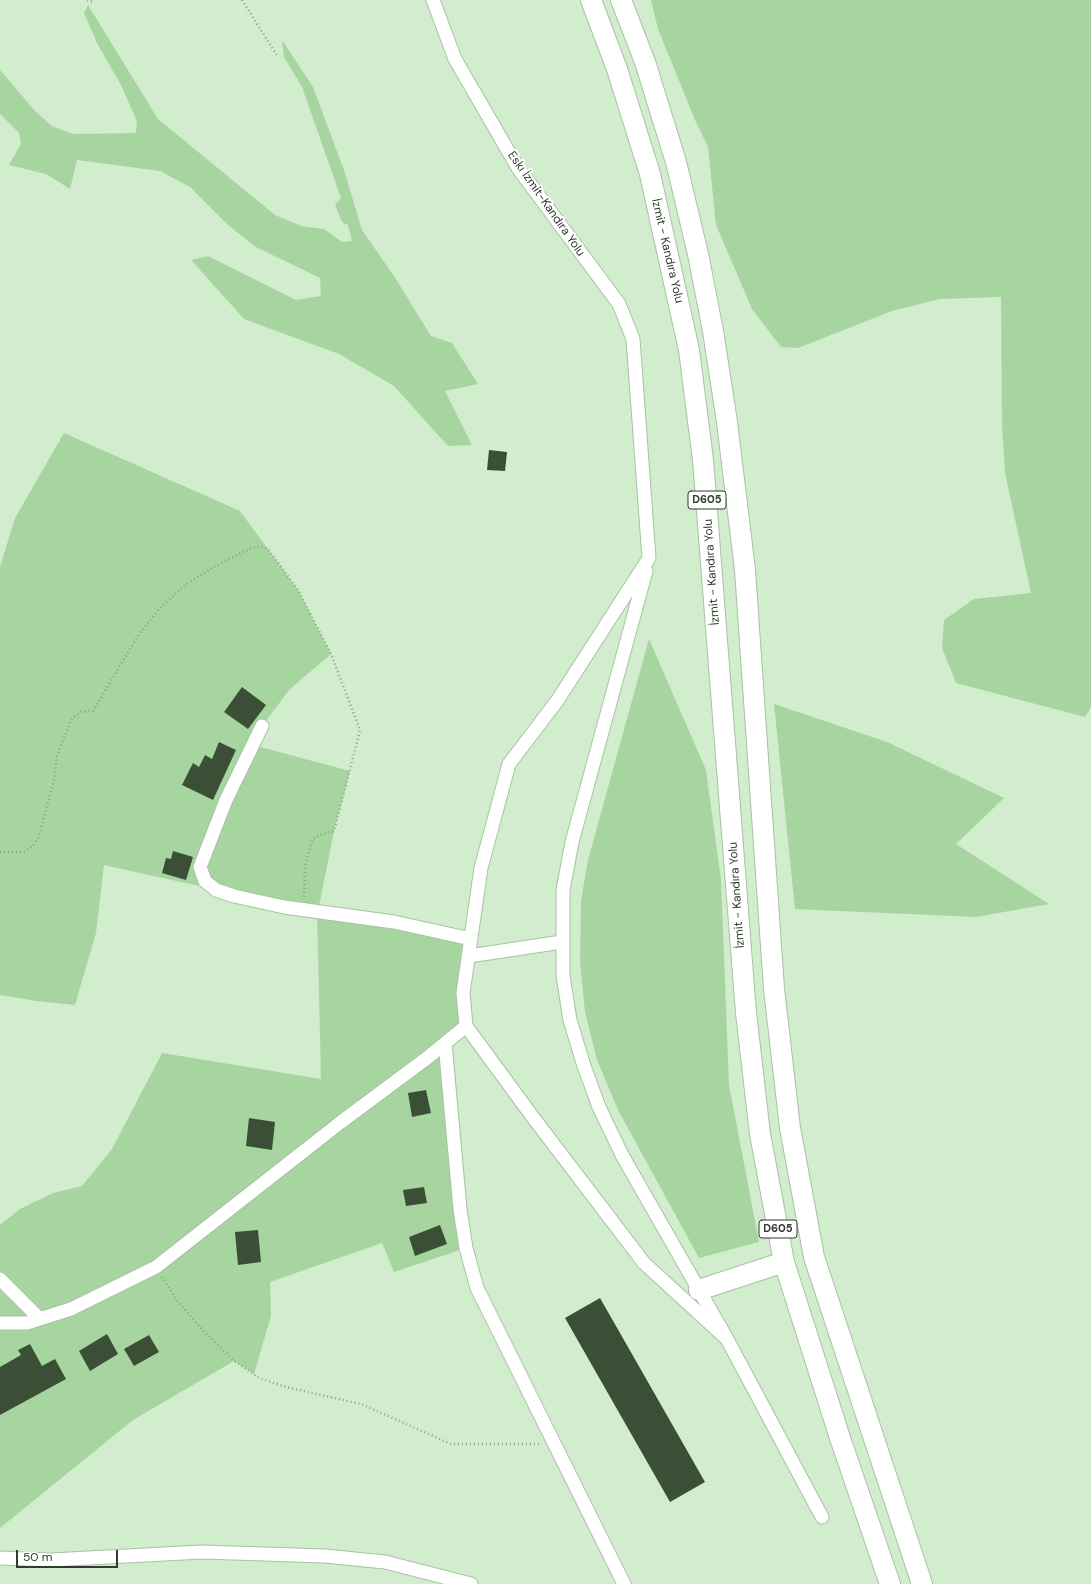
<!DOCTYPE html>
<meta charset="utf-8">
<style>
body{margin:0}
#map{position:relative;width:1091px;height:1584px;overflow:hidden;background:#d2ecce;font-family:"DM Sans",sans-serif}
canvas{display:block}
.scale{position:absolute;left:16px;top:1550px;width:102px;height:18px;box-sizing:border-box;border:2px solid #313b2f;border-top:0;padding-left:5px;font-size:12px;line-height:14px;white-space:nowrap;color:#313b2f;-webkit-text-stroke:3px #fff;paint-order:stroke}
</style>
<div id="map">
<canvas width="1091" height="1584"></canvas>
<div class="scale">50 m</div>
</div>
<script>
const ctx = document.querySelector('canvas').getContext('2d');
ctx.lineJoin = 'round';
function fill(path, color) {
  ctx.fillStyle = color;
  ctx.fill(path, 'evenodd');
}
function shape(rows) {
  const path = new Path2D();
  for (const r of rows) {
    path.moveTo(r[0], r[1]);
    for (let i = 2; i < r.length; i += 2) path.lineTo(r[i], r[i + 1]);
  }
  return path;
}
function strokePath(path, color, width, dash) {
  ctx.strokeStyle = color;
  ctx.lineWidth = width;
  ctx.lineCap = dash ? 'butt' : 'round';
  ctx.setLineDash(dash || []);
  ctx.stroke(path);
}
function label(font, color, halo, rows, align = 'center') {
  ctx.font = font + ' "DM Sans",sans-serif';
  ctx.lineWidth = 4;
  ctx.setLineDash([]);
  ctx.textBaseline = 'middle';
  ctx.strokeStyle = halo;
  ctx.fillStyle = color;
  for (const [text, x, y, turn = 0] of rows) {
    ctx.save();
    ctx.translate(x, y);
    ctx.rotate((+turn || 0) * Math.PI / 180);
    ctx.textAlign = isNaN(turn) ? turn : align;
    if (halo) ctx.strokeText(text, 0, 0);
    ctx.fillText(text, 0, 0);
    ctx.restore();
  }
}
fill(shape([
 [651,0,1091,0,1091,707,1085,717,956,683,942,648,944,620,974,599,1031,593,1005,473,1002,424,1001,297,940,299,892,311,798,348,781,347,752,309,716,225,708,147,695,120,658,29],
 [88,5,158,119,275,215,301,226,324,229,342,242,352,241,348,225,342,222,335,205,341,198,302,87,284,57,282,40,313,87,345,173,362,230,394,276,431,336,452,343,478,384,445,391,472,445,448,446,394,386,339,354,244,319,191,260,208,256,296,300,321,296,320,278,254,246,227,224,190,187,160,171,77,160,70,189,46,174,9,165,21,144,19,133,0,114,0,70,35,111,52,126,73,134,136,133,137,121,121,85,97,43,84,13],
 [64,433,240,511,298,590,331,654,290,689,262,726,253,745,350,771,334,831,318,911,471,939,466,1026,445,1043,466,1248,394,1272,382,1243,270,1282,271,1316,254,1374,234,1361,133,1420,0,1528,0,1225,20,1209,53,1193,82,1186,112,1149,162,1053,321,1079,317,912,104,865,96,933,75,1005,36,1001,0,995,0,567,15,518],
 [649,639,706,770,721,880,729,1085,759,1242,699,1258,618,1110,597,1060,585,1012,580,961,581,901,588,860],
 [774,704,887,742,1004,798,956,844,1049,904,976,917,795,909]
]), '#a7d5a0');
fill(shape([
 [489,450,507,452,505,471,487,470],
 [242,687,266,705,248,729,224,712],
 [219,742,236,750,213,800,182,785,193,763,199,767,205,755,212,759],
 [173,851,193,857,186,880,162,873,166,858,171,859],
 [426,1090,431,1113,412,1117,408,1093],
 [249,1118,275,1122,272,1150,246,1146],
 [424,1187,427,1203,406,1206,403,1190],
 [440,1225,447,1244,415,1256,409,1237],
 [258,1230,261,1262,238,1265,235,1232],
 [600,1298,705,1482,670,1502,565,1318],
 [107,1334,118,1354,90,1371,79,1351],
 [149,1335,159,1352,134,1366,124,1349],
 [30,1344,42,1366,55,1359,66,1379,0,1415,0,1367,21,1355,18,1350]
]), '#3a4f36');
const minor = shape([
 [433,0,455,59,518,168,619,304,633,339,649,558,557,701,509,764,481,868,463,993,466,1026,532,1116,644,1263,727,1339],
 [646,571,572,842,563,890,563,976,570,1020,584,1066,599,1107,622,1155,727,1339,822,1517],
 [262,726,226,800,200,867,205,881,216,890,234,896,284,907,394,922,471,939],
 [469,956,562,942],
 [445,1043,460,1209,466,1248,477,1288,624,1584],
 [0,1279,40,1319],
 [0,1323,27,1323,71,1309,156,1267,341,1122,427,1058,466,1026],
 [0,1558,51,1560,202,1552,325,1556,385,1562,471,1584]
]);
const highway = shape([
 [591,0,617,69,650,174,689,350,703,460,746,1013,760,1134,784,1262,840,1438,890,1584],
 [621,0,645,62,676,162,698,254,713,331,727,422,745,570,774,989,790,1128,814,1257,922,1584],
 [699,1290,784,1262]
]);
strokePath(minor, '#a9c2a5', 15);
strokePath(highway, '#a9c2a5', 22);
strokePath(shape([
 [87,0,93,2],
 [242,0,278,57],
 [0,852,24,852,33,846,39,836,54,780,57,756,72,718,81,712,93,711,139,634,159,609,185,585,217,565,250,549,260,546,268,549,298,590,331,654,360,730,334,831,322,834,313,839,309,851,305,866,304,897],
 [162,1277,178,1302,203,1330,234,1361,259,1378,286,1387,361,1404,451,1444,541,1444]
]), '#8ca089', 2.5, [1, 3]);
strokePath(minor, '#fff', 13);
strokePath(highway, '#fff', 20);
for (const [x, y, w] of [
 [707,500,38],
 [778,1229,38]
]) {
  const box = new Path2D();
  box.roundRect(x - w / 2, y - 9, w, 18, 3);
  ctx.fillStyle = '#fff';
  ctx.fill(box);
  strokePath(box, '#313b2f', 1);
}
label('bold 11px', '#313b2f', null, [
 ["D605",707,500],
 ["D605",778,1229]
]);
label('12px', '#313b2f', '#fff', [
 ["Eskı İzmit-Kandıra Yolu",546,204,55],
 ["İzmit - Kandıra Yolu",667,251,77],
 ["İzmit - Kandıra Yolu",712,572,-94],
 ["İzmit - Kandıra Yolu",737,895,-94]
]);
</script>
